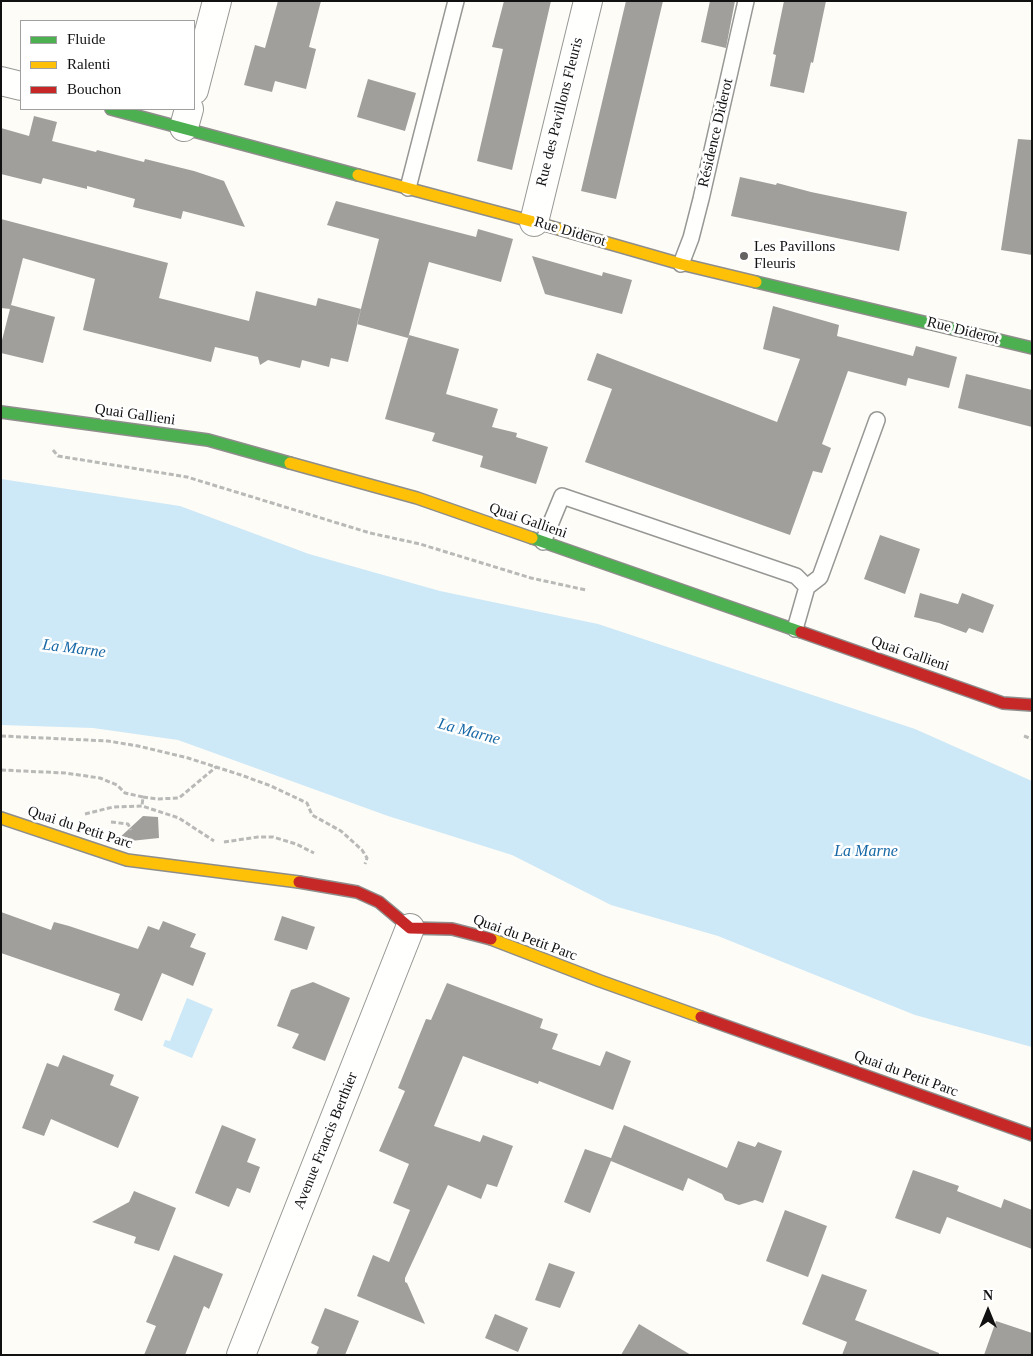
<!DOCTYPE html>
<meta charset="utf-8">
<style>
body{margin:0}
#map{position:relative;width:1033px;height:1356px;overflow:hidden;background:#fdfcf7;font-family:Georgia,serif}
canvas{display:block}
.frame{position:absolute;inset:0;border:2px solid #111;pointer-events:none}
.legend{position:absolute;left:20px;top:20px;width:175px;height:90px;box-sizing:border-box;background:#fff;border:1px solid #a0a0a0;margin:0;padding:6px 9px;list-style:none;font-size:15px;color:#111}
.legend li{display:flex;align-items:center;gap:10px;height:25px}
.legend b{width:25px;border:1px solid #a0a0a0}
.north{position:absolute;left:963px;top:1286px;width:50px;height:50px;-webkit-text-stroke:4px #fff;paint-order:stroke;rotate:0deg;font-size:14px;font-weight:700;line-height:20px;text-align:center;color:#111}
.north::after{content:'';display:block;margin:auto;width:18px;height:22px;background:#111;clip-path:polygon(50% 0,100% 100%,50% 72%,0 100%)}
</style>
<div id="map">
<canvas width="1033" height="1356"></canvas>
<div class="frame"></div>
<ul class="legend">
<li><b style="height:6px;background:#4caf50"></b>Fluide</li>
<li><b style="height:6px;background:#ffc107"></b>Ralenti</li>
<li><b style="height:6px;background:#c62828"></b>Bouchon</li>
</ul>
<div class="north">N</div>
</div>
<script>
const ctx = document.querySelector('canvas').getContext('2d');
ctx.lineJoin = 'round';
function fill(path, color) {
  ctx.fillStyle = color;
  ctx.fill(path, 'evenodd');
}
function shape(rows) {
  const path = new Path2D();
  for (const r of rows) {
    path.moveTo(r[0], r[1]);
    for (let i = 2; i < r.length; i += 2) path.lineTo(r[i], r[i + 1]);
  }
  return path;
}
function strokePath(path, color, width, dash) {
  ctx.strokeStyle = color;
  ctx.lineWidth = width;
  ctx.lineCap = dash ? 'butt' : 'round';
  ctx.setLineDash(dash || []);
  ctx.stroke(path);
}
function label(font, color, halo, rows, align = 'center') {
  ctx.font = font + ' Georgia,serif';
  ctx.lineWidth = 5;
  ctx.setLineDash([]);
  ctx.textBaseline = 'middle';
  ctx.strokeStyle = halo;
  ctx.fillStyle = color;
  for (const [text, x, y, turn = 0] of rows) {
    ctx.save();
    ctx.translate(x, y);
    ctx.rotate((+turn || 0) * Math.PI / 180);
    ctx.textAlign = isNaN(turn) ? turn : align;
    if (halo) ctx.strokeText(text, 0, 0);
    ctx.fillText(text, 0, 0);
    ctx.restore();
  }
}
fill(shape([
 [1,479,180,506,309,554,440,591,598,624,915,729,1032,781,1032,1047,915,1015,718,936,611,905,512,855,388,816,178,740,93,728,1,725],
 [187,998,213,1009,192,1058,163,1046,165,1040,170,1041]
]), '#cde8f7');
fill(shape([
 [278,1,321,1,309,47,316,49,306,89,275,81,272,92,244,85,255,45,265,48],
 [504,1,551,1,512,170,477,161,503,49,492,47],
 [626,1,663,1,616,199,581,191],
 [710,1,735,1,726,48,701,42],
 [784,1,826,1,813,63,811,62,804,93,770,86,776,55,773,54],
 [368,79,416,93,405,131,357,117],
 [34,116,57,122,52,141,96,152,97,150,144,162,145,159,194,171,224,181,245,227,183,211,181,219,133,207,135,199,87,186,87,189,43,178,41,184,1,174,1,128,29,136],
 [1018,139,1032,140,1032,255,1001,250],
 [740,177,776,185,777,183,811,192,907,212,899,251,731,216],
 [336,201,476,237,478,229,513,239,501,282,429,262,408,338,357,324,379,239,327,225],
 [1,219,168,263,159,298,249,321,256,291,316,306,318,298,361,309,348,362,331,358,329,367,302,360,300,368,268,360,260,365,258,357,215,347,211,362,83,330,95,279,23,258,10,309,1,308],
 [532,256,602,276,603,272,632,280,622,314,545,294],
 [11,305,55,317,43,363,1,353,1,344],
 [773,306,839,325,837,336,913,356,916,346,957,357,949,388,908,378,906,386,848,371,822,444,831,448,822,473,813,471,790,535,585,462,612,389,587,380,597,353,777,422,800,359,763,349],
 [409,335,459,349,446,394,498,409,492,427,517,433,516,437,548,447,536,484,480,467,483,456,432,441,435,433,385,419],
 [966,374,1032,390,1032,427,958,408],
 [880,535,920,549,905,594,864,579],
 [920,593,958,604,962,593,994,605,983,633,969,628,966,633,939,623,914,617],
 [143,816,158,817,159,838,121,842,117,840],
 [1,912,51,930,54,922,69,926,138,949,148,926,159,930,163,921,196,934,190,947,206,953,193,986,162,973,142,1021,114,1010,120,994,1,953],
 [282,916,315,927,307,950,274,940],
 [313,982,350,998,325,1061,292,1048,299,1034,277,1026,291,990],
 [447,983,543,1019,540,1028,558,1034,552,1049,600,1066,606,1051,631,1061,613,1110,539,1081,538,1084,463,1056,434,1126,480,1142,483,1135,513,1146,497,1187,487,1184,481,1199,448,1185,405,1278,405,1282,407,1283,425,1324,357,1296,373,1255,389,1262,410,1210,393,1203,409,1164,379,1151,405,1091,398,1088,426,1019,431,1020],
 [63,1055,114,1075,110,1085,139,1097,118,1148,51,1119,44,1136,22,1128,47,1063,58,1067],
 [222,1125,256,1139,247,1162,260,1167,250,1193,237,1188,229,1207,195,1193],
 [624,1125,727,1168,738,1141,755,1147,758,1142,782,1151,763,1203,755,1200,739,1205,725,1200,722,1194,688,1178,683,1191,611,1161,590,1213,564,1202,585,1149,611,1158],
 [913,1170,959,1186,957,1191,1001,1208,1004,1199,1032,1210,1032,1249,947,1217,940,1234,895,1218],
 [134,1191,176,1208,159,1251,134,1243,136,1237,92,1222,129,1202],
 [785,1210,827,1226,808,1277,766,1261],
 [174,1255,223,1274,209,1309,204,1306,185,1355,144,1355,156,1326,146,1322],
 [549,1263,575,1272,560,1308,535,1300],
 [822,1274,867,1290,855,1320,939,1353,939,1355,842,1355,847,1342,802,1324],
 [325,1308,359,1321,345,1355,316,1355,319,1347,311,1343],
 [495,1314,528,1328,518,1352,485,1338],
 [996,1321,1032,1333,1032,1355,984,1355],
 [639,1324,691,1355,621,1355]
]), '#a19f9c');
const lane = shape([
 [408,188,456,1],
 [681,264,691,238,701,199,746,1],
 [543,542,562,496,796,576,807,587],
 [795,629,807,587,820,577,877,420]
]);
const street = shape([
 [1,81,21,86],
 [194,90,217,1],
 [184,127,189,109],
 [534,222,588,1],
 [241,1355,410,928]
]);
const fast = shape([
 [111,109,358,175],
 [756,282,1032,348],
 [1,412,208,440,290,463],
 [532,538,801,632]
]);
const slow = shape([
 [358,175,534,222,681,264,756,282],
 [290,463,417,498,532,538],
 [1,818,127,860,299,882],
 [491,939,600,981,701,1017]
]);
const jam = shape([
 [801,632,1003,703,1032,705],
 [299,882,357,892,379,902,410,928,452,929,491,939],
 [701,1017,1032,1135]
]);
strokePath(lane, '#979795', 18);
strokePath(street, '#979795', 30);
strokePath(fast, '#8e8d8b', 14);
strokePath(slow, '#8e8d8b', 14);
strokePath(jam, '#8e8d8b', 14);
strokePath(shape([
 [53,450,58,456,187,477,370,533,420,544,531,578,586,590],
 [1,736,108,741,138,746,188,758,241,775,271,786,307,803,312,815,341,831,362,850,367,858,365,864],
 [1024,736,1032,739],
 [1,770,65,773,100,778,117,785,125,793,143,797,142,806],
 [143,797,157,799,179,798,216,767],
 [85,814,113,807,142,806,179,818,214,841],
 [111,822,128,824,131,830],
 [224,842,258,837,273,837,296,844,314,853]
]), '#b9b9b8', 3, [5, 2.5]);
strokePath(lane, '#fffffe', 15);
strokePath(street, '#fffffe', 28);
strokePath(fast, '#4caf50', 11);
strokePath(slow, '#ffc107', 11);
strokePath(jam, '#c62828', 11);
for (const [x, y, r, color] of [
 [744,256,5,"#646362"]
]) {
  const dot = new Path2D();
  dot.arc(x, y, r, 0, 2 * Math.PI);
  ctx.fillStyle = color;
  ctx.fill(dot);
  strokePath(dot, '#fff', 2);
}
label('15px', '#111', '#fff', [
 ["Rue des Pavillons Fleuris",560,112,-76],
 ["Résidence Diderot",716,133,-77],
 ["Rue Diderot",570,232,16],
 ["Rue Diderot",963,331,14],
 ["Quai Gallieni",135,415,8],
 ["Quai Gallieni",528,521,19],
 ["Quai Gallieni",910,654,19],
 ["Quai du Petit Parc",80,828,18],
 ["Quai du Petit Parc",525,938,20],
 ["Quai du Petit Parc",906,1074,20],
 ["Avenue Francis Berthier",326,1141,-68]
]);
label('15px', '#111', '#fff', [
 ["Les Pavillons",754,247],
 ["Fleuris",754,264]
], 'left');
label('italic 16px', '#1768a6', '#fff', [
 ["La Marne",74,649,7],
 ["La Marne",469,732,15],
 ["La Marne",866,852]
]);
</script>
